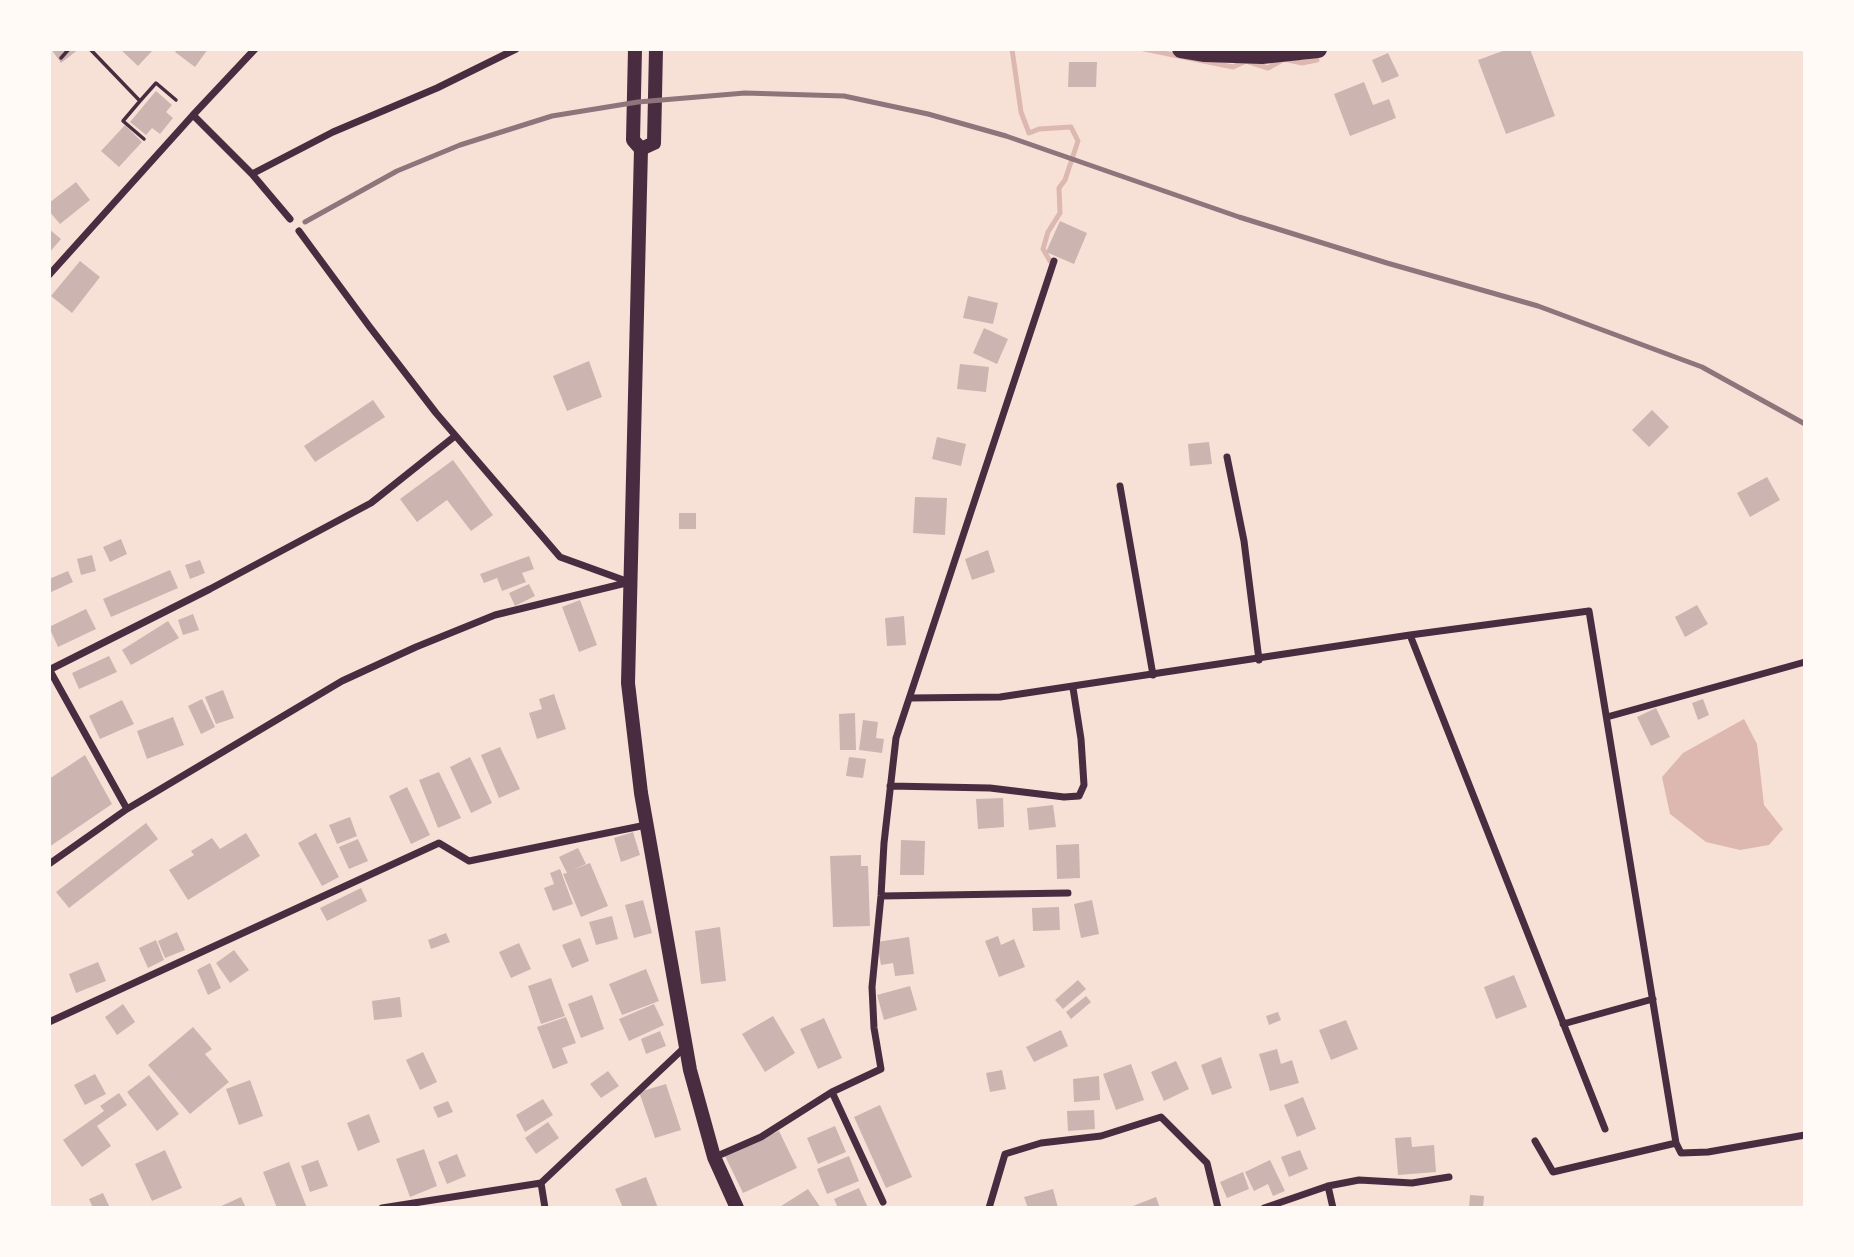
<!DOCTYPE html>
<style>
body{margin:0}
#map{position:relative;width:1854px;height:1257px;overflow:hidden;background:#f7e1d7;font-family:Lato,sans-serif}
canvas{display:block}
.frame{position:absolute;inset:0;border:51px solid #fffaf5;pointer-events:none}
</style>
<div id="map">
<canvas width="1854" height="1257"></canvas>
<div class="frame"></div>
</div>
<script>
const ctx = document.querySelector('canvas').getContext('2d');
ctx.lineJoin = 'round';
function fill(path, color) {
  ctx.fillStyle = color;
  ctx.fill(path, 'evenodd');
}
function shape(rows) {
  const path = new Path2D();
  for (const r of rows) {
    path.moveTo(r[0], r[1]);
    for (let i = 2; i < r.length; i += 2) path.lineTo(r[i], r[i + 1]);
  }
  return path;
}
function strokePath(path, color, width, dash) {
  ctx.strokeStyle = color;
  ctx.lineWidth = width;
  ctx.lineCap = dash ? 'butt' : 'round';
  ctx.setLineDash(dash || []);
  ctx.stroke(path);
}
fill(shape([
 [1744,719,1757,744,1764,805,1783,829,1769,845,1740,850,1706,842,1670,814,1662,777,1683,753]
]), '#dcb8b0');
strokePath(shape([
 [1012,49,1021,112,1029,133,1039,129,1071,127,1078,141,1065,180,1059,188,1060,213,1048,232,1043,249,1050,261],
 [1144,49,1233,67,1246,61,1268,68,1284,59,1302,63,1317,60]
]), '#dcb8b0', 5);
fill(shape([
 [51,49,79,49,61,63],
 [120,49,154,49,138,66],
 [178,49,208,49,195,67,175,52],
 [1508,49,1530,49,1555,116,1506,134,1478,60],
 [1388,53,1399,76,1382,83,1372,60],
 [1069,62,1097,62,1096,87,1068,87],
 [1364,82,1373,105,1389,99,1396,118,1350,136,1334,94],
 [156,91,172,105,166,112,173,118,160,134,152,128,146,135,130,122],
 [125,125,142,142,119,167,101,151],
 [76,182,90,200,60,224,49,211,49,203],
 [1060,221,1087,233,1074,264,1046,252],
 [49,229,61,239,49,253],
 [80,261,100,277,72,313,51,296],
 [968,296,998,303,993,324,963,318],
 [984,328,1008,339,997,364,973,353],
 [589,361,602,397,567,411,553,376],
 [960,364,989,367,986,392,957,389],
 [373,400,385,417,315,462,304,446],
 [1652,410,1669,427,1649,447,1632,430],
 [937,437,966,444,961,466,932,459],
 [1209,442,1212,464,1190,466,1188,444],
 [453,460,493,515,471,531,447,500,417,522,400,499],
 [1767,477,1780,500,1750,517,1737,493],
 [915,497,947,498,945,535,913,533],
 [679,513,696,513,696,529,679,529],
 [121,539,127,554,110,562,103,547],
 [988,550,995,572,972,580,965,559],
 [92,555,96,571,81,575,77,559],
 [529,556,534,569,522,573,526,582,502,591,497,578,484,583,480,574],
 [200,560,205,573,190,579,185,565],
 [170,570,178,588,111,617,103,599],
 [68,571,73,582,49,593,49,579],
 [529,584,535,596,515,606,509,593],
 [580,600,597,645,579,652,562,607],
 [1697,605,1708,624,1685,637,1675,617],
 [86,609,96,629,58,647,49,627],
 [193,614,199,630,183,635,178,620],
 [904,616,906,645,887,646,885,618],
 [168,621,179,638,131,665,122,650],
 [109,656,117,672,79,689,72,673],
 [223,690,234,718,216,724,205,697],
 [554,694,566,729,537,739,529,713,542,709,539,699],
 [202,699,215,727,201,734,188,706],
 [1703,699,1709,715,1698,720,1692,703],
 [122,700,134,724,100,739,89,716],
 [1656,708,1670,737,1651,746,1637,717],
 [855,713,856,750,840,750,839,714],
 [173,717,184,745,147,759,137,731],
 [863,720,878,722,876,738,884,739,882,753,859,750],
 [500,747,520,789,499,798,481,755],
 [85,755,112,804,49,847,49,779],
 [470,757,492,803,471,813,450,767],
 [849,757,866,759,863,778,846,776],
 [439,772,461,818,438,828,419,780],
 [407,787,430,835,411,844,389,796],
 [1003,798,1004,827,978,829,976,799],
 [1053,805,1056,827,1029,830,1027,808],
 [350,817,357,836,337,844,329,825],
 [146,823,158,839,69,908,56,892],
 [633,832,640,855,621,862,614,838],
 [246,833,260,856,188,900,169,870,194,855,191,851,212,838,220,849],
 [316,833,339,877,322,886,298,843],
 [358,839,368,861,349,869,339,847],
 [901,840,925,841,924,875,900,875],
 [1079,844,1080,878,1057,879,1056,845],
 [578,848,586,864,570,871,590,863,608,906,581,917,563,874,567,873,559,857],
 [861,855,861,866,868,866,870,926,833,927,830,856],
 [560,869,573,904,553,911,544,888,554,884,550,873],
 [361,888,367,901,327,921,320,908],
 [643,900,652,933,634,938,625,905],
 [1092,900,1099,934,1081,938,1074,904],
 [1059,907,1060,930,1033,931,1032,908],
 [612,916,618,939,596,945,589,922],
 [720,927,726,981,701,984,695,931],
 [177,932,185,950,165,958,158,941],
 [446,933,450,942,431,949,428,940],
 [998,936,1001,945,1014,939,1025,967,999,977,985,941],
 [909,937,914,974,895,976,893,963,881,965,877,942],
 [580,938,589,961,572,968,562,945],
 [156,940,164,960,148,968,139,948],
 [519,943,531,969,511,978,499,952],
 [234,950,249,970,230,983,216,963],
 [98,962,106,981,76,993,69,974],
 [210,963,221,988,208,995,197,970],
 [646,969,659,1001,622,1015,609,984],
 [1514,975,1527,1007,1496,1019,1484,987],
 [551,978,565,1016,541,1024,528,986],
 [1078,980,1086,989,1063,1009,1055,1000],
 [910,986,917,1010,884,1020,877,995],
 [592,995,604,1029,581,1038,568,1004],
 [1086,996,1091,1002,1071,1019,1066,1012],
 [400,997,402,1017,374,1020,372,1001],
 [123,1004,135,1022,117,1035,105,1017],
 [654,1004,664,1025,629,1041,619,1019],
 [1278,1012,1281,1020,1269,1025,1266,1016],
 [773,1016,795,1053,765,1072,742,1034],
 [566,1017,576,1043,562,1048,568,1063,553,1069,537,1027],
 [824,1018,842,1058,818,1069,800,1029],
 [1346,1020,1358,1049,1331,1060,1319,1030],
 [193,1027,212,1049,205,1054,229,1082,190,1114,148,1065],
 [1061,1030,1068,1046,1034,1062,1026,1047],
 [660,1031,666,1046,646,1054,641,1039],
 [1277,1049,1281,1064,1292,1060,1299,1083,1270,1091,1259,1054],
 [423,1052,437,1082,420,1090,406,1060],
 [1221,1057,1232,1088,1212,1095,1201,1065],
 [1176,1061,1189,1089,1164,1101,1151,1072],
 [1131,1064,1144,1100,1116,1110,1103,1074],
 [1002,1070,1006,1089,990,1092,986,1073],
 [608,1071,619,1086,601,1098,590,1084],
 [95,1074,106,1094,85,1105,74,1085],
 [149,1075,179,1114,157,1131,127,1092],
 [1099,1076,1100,1100,1074,1102,1073,1079],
 [250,1080,263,1116,239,1125,226,1089],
 [666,1084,681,1130,655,1138,639,1092],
 [119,1093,127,1105,97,1126,111,1146,82,1167,63,1140,104,1111,100,1106],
 [1303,1097,1316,1129,1297,1137,1284,1105],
 [543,1099,553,1115,525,1132,516,1115],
 [448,1101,453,1112,438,1118,433,1107],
 [880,1105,912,1177,886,1188,854,1117],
 [1094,1110,1095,1129,1068,1131,1067,1111],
 [369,1114,380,1142,358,1151,347,1123],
 [548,1122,559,1138,536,1154,525,1138],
 [835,1126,846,1152,818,1164,807,1138],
 [779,1131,797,1168,743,1193,725,1156],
 [1411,1137,1412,1147,1434,1145,1436,1172,1398,1175,1395,1138],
 [424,1149,437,1186,410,1197,396,1159],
 [165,1150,182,1188,152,1201,135,1164],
 [1300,1150,1308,1169,1289,1177,1281,1157],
 [457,1154,466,1176,447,1184,438,1162],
 [849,1156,859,1181,827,1194,817,1169],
 [318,1160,328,1186,310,1192,301,1166],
 [1270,1160,1285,1191,1273,1196,1268,1184,1254,1191,1245,1172],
 [289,1162,307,1208,277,1208,263,1172],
 [1243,1172,1249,1189,1227,1198,1220,1182],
 [646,1177,658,1208,623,1208,615,1189],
 [859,1188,868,1208,838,1208,834,1199],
 [808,1189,821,1208,778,1208],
 [1053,1189,1058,1208,1028,1208,1024,1197],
 [103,1193,110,1208,93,1208,89,1199],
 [1470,1195,1484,1196,1483,1208,1469,1208],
 [241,1197,246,1208,217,1208],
 [1156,1197,1160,1208,1134,1208,1133,1206]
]), '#ccb4b1');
strokePath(shape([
 [90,49,140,101,156,83,176,100],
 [61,58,69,49],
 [140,101,123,121,144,139]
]), '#4a2c40', 3.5);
strokePath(shape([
 [252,174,193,115,255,49],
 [290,219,252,174,333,132,437,88,516,49],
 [299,231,369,326,436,413,560,557,629,582],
 [49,275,193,115],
 [1227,457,1244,541,1259,660],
 [1120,486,1153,675],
 [1410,635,1589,611,1676,1143,1681,1153,1708,1152,1805,1135],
 [49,669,127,809,342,681,416,647,495,615,630,582],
 [49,670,210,589,371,503,455,436],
 [910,698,1000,697,1410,635,1605,1129],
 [1607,717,1805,662],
 [890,786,990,788,1064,797,1079,796,1084,785,1081,739,1073,688],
 [49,864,127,809],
 [881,896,1068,893],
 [49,1022,439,843,469,861,646,825],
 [1563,1024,1653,999],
 [832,1092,883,1202],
 [1535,1141,1553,1172,1676,1143],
 [715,1157,761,1137,832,1092,881,1069,874,1028,872,987,881,896,884,843,896,738,1054,261],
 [541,1183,545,1208],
 [1328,1186,1333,1208],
 [382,1208,541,1183,685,1047],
 [989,1208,1005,1154,1041,1143,1101,1136,1161,1117,1207,1163,1218,1208],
 [1264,1208,1328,1186,1359,1180,1412,1183,1449,1177]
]), '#4a2c40', 7);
strokePath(shape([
 [635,49,633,140,641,149,628,683,641,793,690,1070,714,1157,737,1208],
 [641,149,654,143,656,49]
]), '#4a2c40', 14);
strokePath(shape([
 [1181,49,1205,53,1262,55,1318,49]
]), '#4a2c40', 18);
strokePath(shape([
 [305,222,397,171,460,145,552,116,638,102,745,93,844,96,928,114,1006,136,1239,217,1387,263,1538,306,1702,367,1805,424]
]), '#8f747c', 5);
</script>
